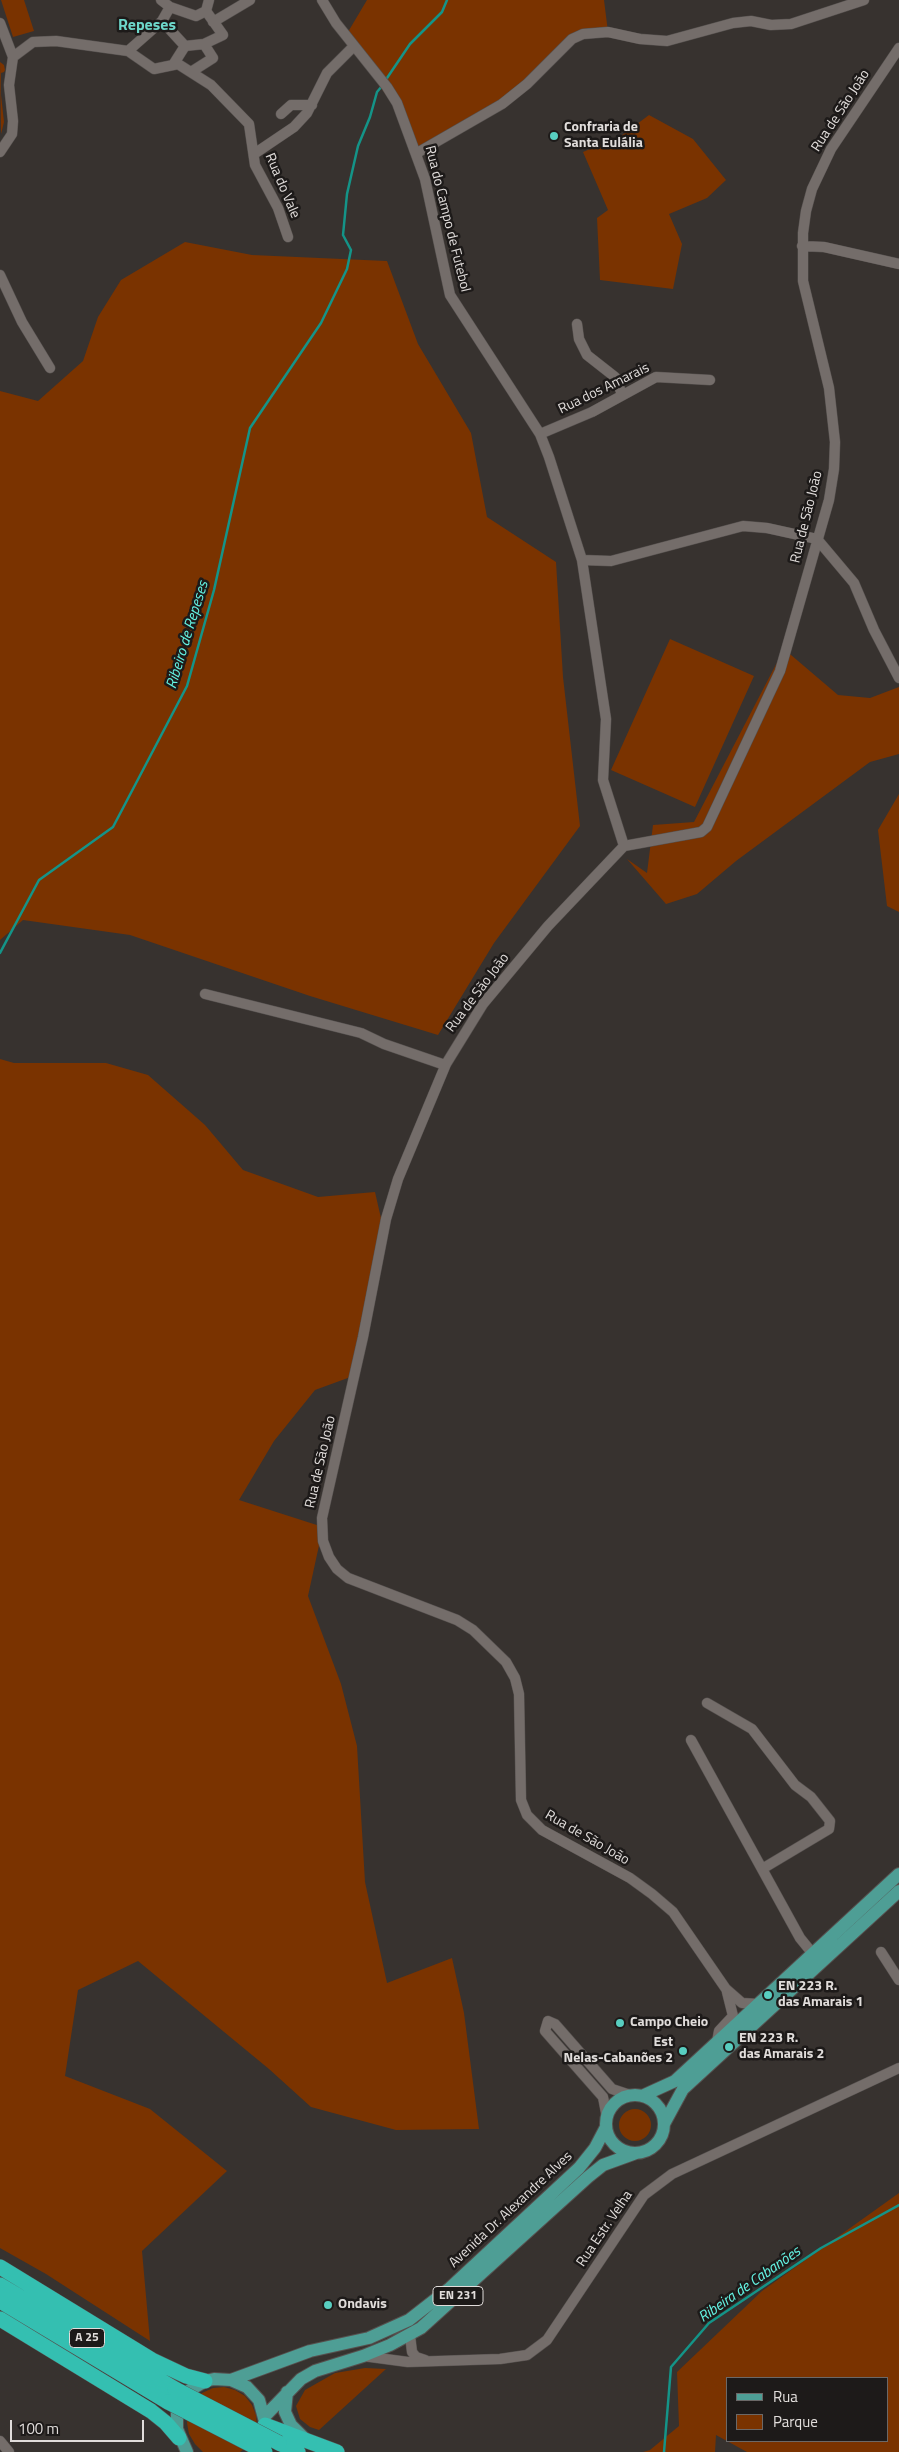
<!DOCTYPE html>
<meta charset="utf-8">
<style>
body{margin:0}
#map{position:relative;width:899px;height:2452px;overflow:hidden;background:#37322f;font-family:"Titillium Web",sans-serif}
canvas{display:block}
.legend{position:absolute;left:726px;top:2377px;width:162px;height:65px;box-sizing:border-box;background:#1d1a19;border:1px solid #6b6867;margin:0;padding:6px 9px;list-style:none;font-size:15px;color:#e1dddb}
.legend li{display:flex;align-items:center;gap:10px;height:25px}
.legend b{width:25px;border:1px solid #6b6867}
.scale{position:absolute;left:10px;top:2420px;width:134px;height:22px;box-sizing:border-box;border:2px solid #e1dddb;border-top:0;padding-left:6px;font-size:15px;line-height:18px;white-space:nowrap;color:#e1dddb;-webkit-text-stroke:4px #1d1a19;paint-order:stroke}
</style>
<div id="map">
<canvas width="899" height="2452"></canvas>
<ul class="legend">
<li><b style="height:6px;background:#4e9e95"></b>Rua</li>
<li><b style="height:14px;background:#7a3300"></b>Parque</li>
</ul>
<div class="scale">100 m</div>
</div>
<script>
const ctx = document.querySelector('canvas').getContext('2d');
ctx.lineJoin = 'round';
function fill(path, color) {
  ctx.fillStyle = color;
  ctx.fill(path, 'evenodd');
}
function shape(rows) {
  const path = new Path2D();
  for (const r of rows) {
    if (r.length === 3) {
      path.moveTo(r[0] + r[2], r[1]);
      path.arc(r[0], r[1], r[2], 0, 2 * Math.PI);
      continue;
    }
    path.moveTo(r[0], r[1]);
    for (let i = 2; i < r.length; i += 2) path.lineTo(r[i], r[i + 1]);
  }
  return path;
}
function strokePath(path, color, width, dash) {
  ctx.strokeStyle = color;
  ctx.lineWidth = width;
  ctx.lineCap = dash ? 'butt' : 'round';
  ctx.setLineDash(dash || []);
  ctx.stroke(path);
}
function label(font, color, halo, rows, align = 'center') {
  ctx.font = font + ' "Titillium Web",sans-serif';
  ctx.lineWidth = 5;
  ctx.setLineDash([]);
  ctx.textBaseline = 'middle';
  ctx.strokeStyle = halo;
  ctx.fillStyle = color;
  for (const [text, x, y, turn = 0] of rows) {
    ctx.save();
    ctx.translate(x, y);
    ctx.rotate((+turn || 0) * Math.PI / 180);
    ctx.textAlign = isNaN(turn) ? turn : align;
    if (halo) ctx.strokeText(text, 0, 0);
    ctx.fillText(text, 0, 0);
    ctx.restore();
  }
}
fill(shape([
 [1,0,24,0,34,31,13,37],
 [367,0,604,0,608,32,583,34,527,84,417,153,405,122,345,37],
 [0,62,4,65,5,70,4,72,1,73,1,95,4,122,1,134],
 [649,115,693,139,726,180,707,198,669,214,682,244,673,289,600,280,597,218,608,210,583,152,621,136],
 [185,242,252,255,387,261,418,344,471,433,487,517,556,562,563,677,580,826,494,943,438,1035,310,996,130,935,23,920,0,940,0,391,38,401,83,361,98,317,121,280],
 [670,639,754,676,695,807,611,770],
 [784,649,838,695,870,698,899,687,899,754,870,762,736,861,697,894,666,904,627,859,647,873,653,825,694,822],
 [899,794,899,912,887,906,878,830],
 [0,1059,14,1063,106,1063,148,1075,205,1125,243,1170,318,1197,375,1192,383,1227,356,1375,315,1390,274,1441,239,1500,323,1527,308,1596,341,1684,357,1746,365,1882,387,1983,452,1958,464,2013,479,2129,396,2130,311,2107,269,2069,138,1961,78,1990,65,2076,150,2109,227,2171,142,2251,150,2341,46,2274,0,2248],
 [635,2125,16],
 [899,2193,899,2452,747,2452,716,2435,715,2452,643,2452,650,2450,679,2426,677,2372,762,2291],
 [728,2378,888,2378,888,2441,728,2441],
 [365,2368,386,2369,319,2430,310,2427,300,2419,296,2406,305,2390,335,2373],
 [224,2387,235,2390,245,2396,252,2405,256,2415,257,2427,247,2447,240,2452,203,2452,195,2444,189,2434,187,2423,188,2411,194,2401,202,2393,213,2388]
]), '#7a3300');
strokePath(shape([
 [385,81,410,44,442,12,447,0],
 [0,953,39,880,113,827,187,686,214,590,250,428,321,323,347,269,351,250,343,235,347,194,358,146,370,117,377,92,382,86],
 [664,2452,671,2367,709,2323,821,2248,899,2205]
]), '#149488', 2.5);
const street = shape([
 [161,0,170,7,196,16,206,11,209,0],
 [322,0,336,23,387,87,397,103,425,179,450,295,540,434,549,457,582,560,606,719,603,780,624,846],
 [162,21,185,46,173,65],
 [213,22,250,0],
 [0,23,13,57],
 [204,44,223,35,206,11],
 [185,46,204,44,213,58,191,72],
 [128,51,162,21,170,7],
 [281,114,291,105,312,105],
 [0,152,12,134,13,121,9,85,13,57,33,42,56,41,128,51,154,69,178,64,211,85,249,124,255,165,278,208,288,237],
 [417,153,502,104,527,84,572,39,583,34,608,32,640,39,667,41,733,23,751,21,771,25,791,24,864,0],
 [254,154,294,127,307,113,327,73,353,47],
 [802,246,824,247,899,264],
 [0,275,22,322,50,368],
 [577,324,579,339,587,355,615,377,622,394],
 [540,434,592,412,656,377,710,380],
 [817,539,854,583,874,630,899,678],
 [582,560,611,561,743,526,767,528,817,539],
 [205,994,361,1033,384,1044,445,1065],
 [707,1703,752,1729,795,1785,811,1797,830,1821,829,1829,762,1869],
 [691,1740,800,1938,813,1954],
 [881,1952,899,1980],
 [758,2004,742,2003,726,1989,673,1912,652,1894,630,1878,542,1830,527,1815,521,1800,519,1694,515,1678,506,1662,473,1630,457,1620,348,1578,337,1569,329,1557,323,1541,322,1518,363,1337,386,1219,398,1179,446,1064,483,1004,548,926,624,846,701,832,707,827,780,671,829,500,834,469,835,442,829,388,803,281,803,233,806,211,812,189,831,149,899,48],
 [717,2042,719,2031,733,2016,727,1992],
 [607,2118,603,2097,545,2031,548,2021,555,2024,612,2089,630,2095],
 [410,2335,412,2352,416,2357,425,2360],
 [363,2356,408,2362,500,2359,527,2355,547,2340,644,2195,672,2174,899,2068],
 [0,2441,9,2452]
]);
const primary = shape([
 [635,2124,29],
 [642,2096,675,2081,899,1874],
 [664,2124,683,2089,899,1891],
 [231,2380,310,2351,369,2338,409,2320,450,2288,579,2168,595,2148,606,2127],
 [287,2392,285,2412,291,2425,305,2439],
 [265,2416,301,2379,315,2371,363,2356,390,2345,421,2328,588,2177,603,2165,636,2153],
 [187,2452,177,2429,177,2412,190,2390,205,2381,214,2379,231,2380,247,2387,259,2400,265,2422]
]);
const highway = shape([
 [0,2267,152,2360,186,2376,205,2381],
 [0,2285,175,2389],
 [0,2301,168,2402],
 [0,2319,151,2411,166,2423,179,2438],
 [265,2425,337,2452],
 [279,2443,298,2452]
]);
strokePath(street, '#55504e', 11);
strokePath(primary, '#55504e', 14);
strokePath(highway, '#55504e', 16);
strokePath(street, '#746d6a', 10);
strokePath(primary, '#4e9e95', 12);
strokePath(highway, '#34bfb1', 15);
const highwayBridge = shape([
 [175,2389,279,2443],
 [168,2402,265,2452]
]);
strokePath(highwayBridge, '#55504e', 16, []);
strokePath(highwayBridge, '#34bfb1', 15);
for (const [x, y, r, color] of [
 [554,136,5,"#58cec0"],
 [768,1995,5,"#58cec0"],
 [620,2023,5,"#58cec0"],
 [729,2047,5,"#58cec0"],
 [683,2051,5,"#58cec0"],
 [328,2305,5,"#58cec0"]
]) {
  const dot = new Path2D();
  dot.arc(x, y, r, 0, 2 * Math.PI);
  ctx.fillStyle = color;
  ctx.fill(dot);
  strokePath(dot, '#1d1a19', 2);
}
for (const [x, y, w] of [
 [458,2296,50],
 [87,2338,35]
]) {
  const box = new Path2D();
  box.roundRect(x - w / 2, y - 9.5, w, 19, 4);
  ctx.fillStyle = '#1d1a19';
  ctx.fill(box);
  strokePath(box, '#e1dddb', 1);
}
label('bold 12px', '#e1dddb', null, [
 ["EN 231",458,2296],
 ["A 25",87,2338]
]);
label('14px', '#e1dddb', '#1d1a19', [
 ["Rua de São João",841,111,-57],
 ["Rua do Vale",282,186,67],
 ["Rua do Campo de Futebol",447,219,76],
 ["Rua dos Amarais",604,389,-26],
 ["Rua de São João",807,517,-76],
 ["Rua de São João",478,993,-53],
 ["Rua de São João",321,1462,-77],
 ["Rua de São João",587,1838,30],
 ["Avenida Dr. Alexandre Alves",511,2210,-43],
 ["Rua Estr. Velha",605,2229,-56]
]);
label('bold 14px', '#e1dddb', '#1d1a19', [
 ["Confraria de",564,128],
 ["Santa Eulália",564,144],
 ["EN 223 R.",778,1987],
 ["das Amarais 1",778,2003],
 ["Campo Cheio",630,2023],
 ["EN 223 R.",739,2039],
 ["das Amarais 2",739,2055],
 ["Est",673,2043,"right"],
 ["Nelas-Cabanões 2",673,2059,"right"],
 ["Ondavis",338,2305]
], 'left');
label('italic 15px', '#65f5e5', '#1d1a19', [
 ["Ribeiro de Repeses",188,635,-73],
 ["Ribeira de Cabanões",750,2285,-35]
]);
label('bold 16px', '#6dd7ca', '#1d1a19', [
 ["Repeses",147,26]
]);
</script>
